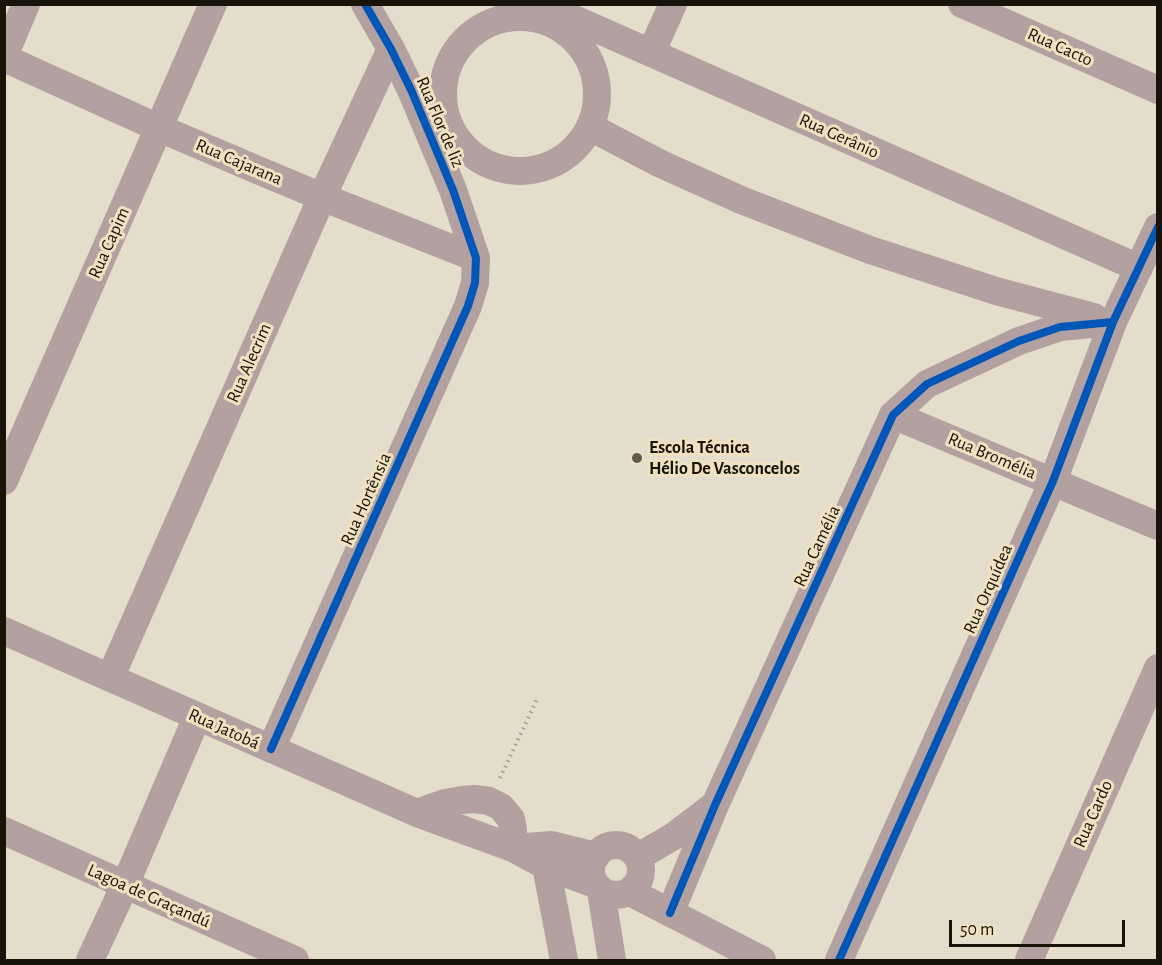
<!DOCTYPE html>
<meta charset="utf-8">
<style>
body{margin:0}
#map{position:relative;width:1162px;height:965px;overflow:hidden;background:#e5ddcb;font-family:"Alegreya Sans",sans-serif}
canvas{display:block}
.frame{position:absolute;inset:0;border:6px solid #181308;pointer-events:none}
.scale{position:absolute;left:949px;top:920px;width:176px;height:27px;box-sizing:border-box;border:3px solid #181308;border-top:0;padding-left:8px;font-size:18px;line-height:21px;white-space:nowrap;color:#181308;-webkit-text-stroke:4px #f0e1c0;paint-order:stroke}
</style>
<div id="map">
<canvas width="1162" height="965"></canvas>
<div class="frame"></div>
<div class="scale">50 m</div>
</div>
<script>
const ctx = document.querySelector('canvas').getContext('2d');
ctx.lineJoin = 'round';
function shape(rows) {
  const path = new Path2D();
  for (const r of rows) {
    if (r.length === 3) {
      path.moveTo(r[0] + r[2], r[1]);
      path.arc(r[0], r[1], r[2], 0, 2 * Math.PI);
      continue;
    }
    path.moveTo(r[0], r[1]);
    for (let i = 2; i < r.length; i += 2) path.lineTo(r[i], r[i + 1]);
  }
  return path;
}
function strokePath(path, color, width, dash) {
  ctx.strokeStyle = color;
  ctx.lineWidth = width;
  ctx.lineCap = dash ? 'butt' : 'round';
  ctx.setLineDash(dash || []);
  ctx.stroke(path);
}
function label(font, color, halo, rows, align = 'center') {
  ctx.font = font + ' "Alegreya Sans",sans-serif';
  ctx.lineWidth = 6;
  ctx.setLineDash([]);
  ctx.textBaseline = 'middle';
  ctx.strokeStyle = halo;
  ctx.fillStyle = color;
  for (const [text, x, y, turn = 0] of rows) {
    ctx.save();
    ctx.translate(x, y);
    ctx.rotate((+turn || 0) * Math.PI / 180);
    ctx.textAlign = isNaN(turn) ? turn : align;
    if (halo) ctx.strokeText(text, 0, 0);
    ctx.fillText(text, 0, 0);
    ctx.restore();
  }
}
strokePath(shape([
 [500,778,538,697]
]), '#a99b97', 4, [1.5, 4.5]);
strokePath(shape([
 [540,4,1139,268],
 [962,4,1158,90],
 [520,94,77],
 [651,53,673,4],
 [4,56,26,4],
 [4,58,159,128,260,171,322,197,476,258],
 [590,127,661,164,741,200,870,250,996,291,1094,317],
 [893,415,1158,526],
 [4,481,213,4],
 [4,631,417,813,513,848,546,866,595,884],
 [110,678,322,197,391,49],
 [271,749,468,306,475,283,476,258,453,190,412,92,391,49,365,4],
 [417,813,445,803,462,800,474,799,489,801,501,807,511,819,513,830,513,848],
 [4,831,295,960],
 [616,870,25],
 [513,848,552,845,596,856],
 [638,857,674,836,715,805],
 [546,866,564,960],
 [601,891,612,960],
 [630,892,762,960],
 [670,913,715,805,893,415,927,384,1019,341,1060,327,1113,322],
 [90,960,125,885,197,717],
 [839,960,1053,481,1113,322,1158,227],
 [1029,960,1158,668]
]), '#b3a0a0', 28);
strokePath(shape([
 [271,749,468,306,475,283,476,258,453,190,412,92,391,49,365,4],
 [670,913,715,805,893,415,927,384,1019,341,1060,327,1113,322],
 [839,960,1053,481,1113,322,1158,227]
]), '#0057b8', 8);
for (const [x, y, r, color] of [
 [637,458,6,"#605a4c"]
]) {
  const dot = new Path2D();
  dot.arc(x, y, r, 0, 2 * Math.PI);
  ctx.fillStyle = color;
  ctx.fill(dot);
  strokePath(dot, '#f0e1c0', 2);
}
label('18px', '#181308', '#f0e1c0', [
 ["Rua Cacto",1060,47,24],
 ["Rua Flor de liz",440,122,67],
 ["Rua Gerânio",839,136,24],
 ["Rua Cajarana",239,162,23],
 ["Rua Capim",109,243,-66],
 ["Rua Alecrim",249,363,-66],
 ["Rua Bromélia",992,456,23],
 ["Rua Hortênsia",366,499,-66],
 ["Rua Camélia",817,546,-65],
 ["Rua Orquídea",988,589,-66],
 ["Rua Jatobá",224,729,24],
 ["Rua Cardo",1093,814,-66],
 ["Lagoa de Graçandú",149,896,24]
]);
label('bold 18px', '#181308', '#f0e1c0', [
 ["Escola Técnica",649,448],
 ["Hélio De Vasconcelos",649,469]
], 'left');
</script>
